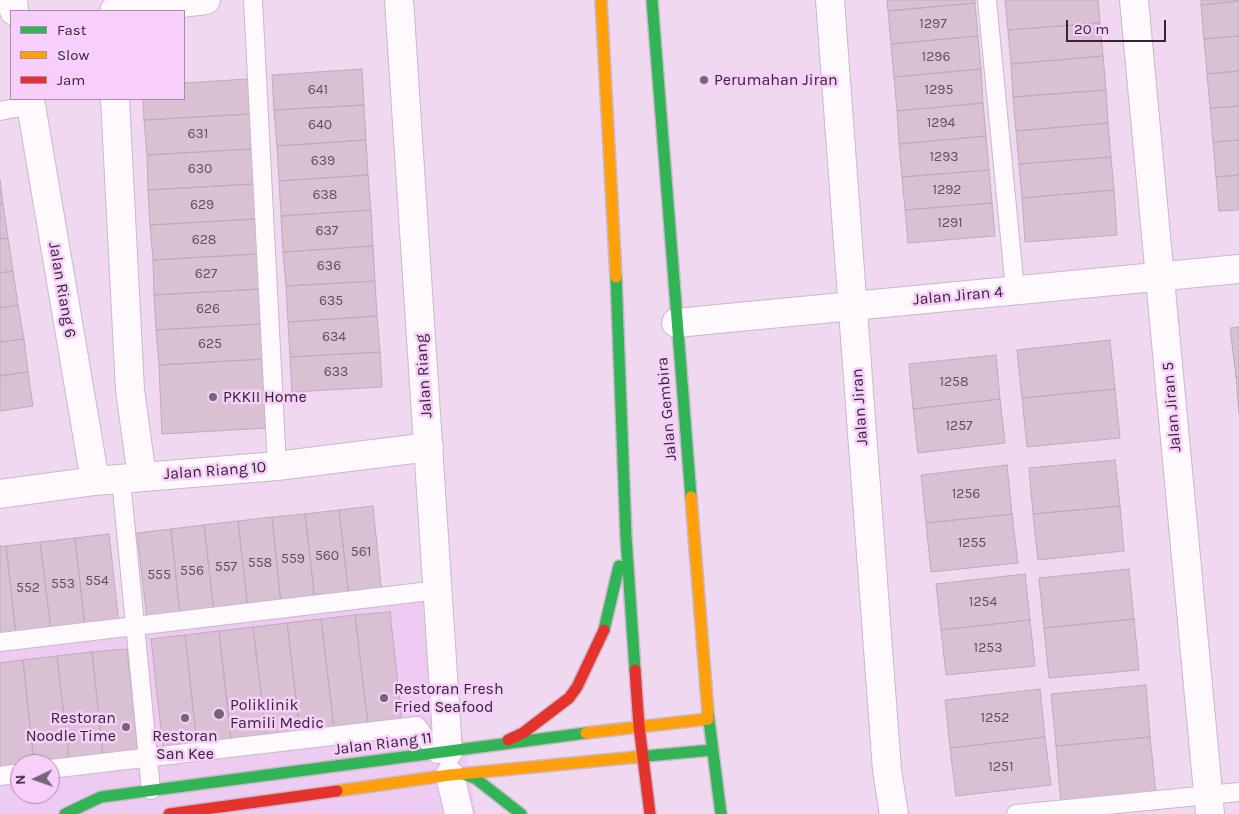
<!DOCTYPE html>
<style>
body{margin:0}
#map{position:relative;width:1239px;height:814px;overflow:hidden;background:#efd8f0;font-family:Karla,sans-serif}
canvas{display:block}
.legend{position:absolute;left:10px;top:10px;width:175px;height:90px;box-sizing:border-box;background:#f8cefb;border:1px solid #aa8bad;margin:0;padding:6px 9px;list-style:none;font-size:15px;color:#352637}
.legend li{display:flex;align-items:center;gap:10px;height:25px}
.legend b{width:25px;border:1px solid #aa8bad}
.north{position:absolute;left:10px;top:754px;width:50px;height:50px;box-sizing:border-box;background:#f8cefb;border:1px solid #aa8bad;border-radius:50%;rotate:267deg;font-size:14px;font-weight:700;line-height:20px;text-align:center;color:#352637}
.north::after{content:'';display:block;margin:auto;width:18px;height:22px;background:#766478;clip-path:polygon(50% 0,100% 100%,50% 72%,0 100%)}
.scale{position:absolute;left:1066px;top:20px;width:100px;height:22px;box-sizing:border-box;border:2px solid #352637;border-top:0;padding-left:6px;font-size:15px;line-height:18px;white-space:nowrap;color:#352637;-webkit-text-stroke:4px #f8cefb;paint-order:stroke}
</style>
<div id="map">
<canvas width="1239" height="814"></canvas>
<ul class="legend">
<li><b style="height:6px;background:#30b455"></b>Fast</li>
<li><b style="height:6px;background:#ff9f0a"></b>Slow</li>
<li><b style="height:6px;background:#e5322d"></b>Jam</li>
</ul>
<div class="north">N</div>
<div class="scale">20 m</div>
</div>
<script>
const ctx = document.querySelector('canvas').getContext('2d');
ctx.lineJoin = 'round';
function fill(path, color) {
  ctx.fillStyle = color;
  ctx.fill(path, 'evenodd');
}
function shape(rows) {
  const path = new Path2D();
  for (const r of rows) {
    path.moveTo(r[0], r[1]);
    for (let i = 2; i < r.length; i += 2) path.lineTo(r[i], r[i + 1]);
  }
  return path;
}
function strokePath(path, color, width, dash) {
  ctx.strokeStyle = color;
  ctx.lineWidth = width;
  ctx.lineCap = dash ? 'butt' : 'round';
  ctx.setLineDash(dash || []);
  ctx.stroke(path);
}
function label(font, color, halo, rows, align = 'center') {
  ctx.font = font + ' Karla,sans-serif';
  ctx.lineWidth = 5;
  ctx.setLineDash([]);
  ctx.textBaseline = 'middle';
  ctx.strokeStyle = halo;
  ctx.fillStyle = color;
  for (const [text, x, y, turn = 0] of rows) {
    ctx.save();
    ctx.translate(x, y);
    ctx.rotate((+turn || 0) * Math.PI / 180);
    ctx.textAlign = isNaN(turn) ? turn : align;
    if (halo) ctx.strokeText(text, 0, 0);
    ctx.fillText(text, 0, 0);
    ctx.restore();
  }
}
fill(shape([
 [438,590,476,814,0,814,0,642],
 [20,764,50,764,50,794,20,794]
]), '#eecbf1');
const building = shape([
 [887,0,975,0,975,3,888,11,887,0],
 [1005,0,1098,0,1100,23,1008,30,1005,0],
 [1201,0,1239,0,1239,1,1201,5,1201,0],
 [1239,1,1239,36,1204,39,1201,5,1239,1],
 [975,3,978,36,891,44,888,11,975,3],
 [1100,23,1103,56,1011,64,1008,30,1100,23],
 [978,36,981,69,894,77,891,44,978,36],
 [1239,36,1239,71,1207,74,1204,39,1239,36],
 [1103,56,1106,90,1013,97,1011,64,1103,56],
 [362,69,364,105,274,110,272,75,362,69],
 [981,69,983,103,897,111,894,77,981,69],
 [1239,71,1239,106,1210,108,1207,74,1239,71],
 [248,79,250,114,144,120,143,99,184,99,184,83,248,79],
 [1106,90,1108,123,1016,131,1013,97,1106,90],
 [983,103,986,136,899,144,897,111,983,103],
 [364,105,366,140,277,146,274,110,364,105],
 [1239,106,1239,140,1213,142,1210,108,1239,106],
 [250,114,252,149,147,155,144,120,250,114],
 [1108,123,1111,157,1019,164,1016,131,1108,123],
 [986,136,989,170,902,177,899,144,986,136],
 [366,140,368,175,279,181,277,146,366,140],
 [1239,140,1239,175,1216,177,1213,142,1239,140],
 [252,149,254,184,148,190,147,155,252,149],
 [1111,157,1114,190,1022,198,1019,164,1111,157],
 [989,170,992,203,905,210,902,177,989,170],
 [368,175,371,210,281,216,279,181,368,175],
 [1239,175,1239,210,1219,211,1216,177,1239,175],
 [0,180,3,204,0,204,0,180],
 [254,184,256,219,150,225,148,190,254,184],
 [1114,190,1117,235,1025,242,1022,198,1114,190],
 [992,203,995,236,908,243,905,210,992,203],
 [0,204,3,204,8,238,0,239,0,204],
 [371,210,373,246,283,252,281,216,371,210],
 [256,219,258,254,153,260,150,225,256,219],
 [8,238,13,271,0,273,0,239,8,238],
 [373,246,375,281,286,286,283,252,373,246],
 [258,254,260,289,154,295,153,260,258,254],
 [13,271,18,305,0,308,0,273,13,271],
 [375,281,377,316,288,322,286,286,375,281],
 [260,289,262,324,156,330,154,295,260,289],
 [18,305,24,339,0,342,0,308,18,305],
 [377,316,380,352,290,357,288,322,377,316],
 [262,324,265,359,159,365,156,330,262,324],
 [1239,327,1239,377,1236,377,1230,328,1239,327],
 [24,339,28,372,0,376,0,342,24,339],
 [1110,340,1115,389,1022,398,1017,350,1110,340],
 [380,352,382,387,292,392,290,357,380,352],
 [996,355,1000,399,913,409,909,364,996,355],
 [265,359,268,428,162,434,159,365,265,359],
 [28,372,33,406,0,411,0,376,28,372],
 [1236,377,1239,377,1239,413,1236,377],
 [1115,389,1120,438,1027,447,1022,398,1115,389],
 [1000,399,1005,443,918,453,913,409,1000,399],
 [1115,460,1120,506,1033,514,1029,468,1115,460],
 [1007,465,1012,514,926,523,921,475,1007,465],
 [373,506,382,594,349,598,339,510,373,506],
 [1120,506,1124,551,1038,560,1033,514,1120,506],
 [339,510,349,598,315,602,305,514,339,510],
 [305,514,315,602,281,605,272,517,305,514],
 [1012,514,1018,563,931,572,926,523,1012,514],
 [272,517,281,605,248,609,238,521,272,517],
 [238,521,248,609,214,612,204,525,238,521],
 [204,525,214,612,180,616,171,529,204,525],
 [171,529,180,616,147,620,137,533,171,529],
 [109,534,119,624,85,627,75,538,109,534],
 [75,538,85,627,51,631,40,542,75,538],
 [40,542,51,631,16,635,6,546,40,542],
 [0,546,6,546,16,635,0,636,0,546],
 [1129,569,1134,619,1044,628,1039,578,1129,569],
 [1025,574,1030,620,941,630,936,584,1025,574],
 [390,612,402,721,368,725,355,615,390,612],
 [355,615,368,725,334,728,321,619,355,615],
 [321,619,334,728,300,732,287,623,321,619],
 [1134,619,1139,670,1049,678,1044,628,1134,619],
 [1030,620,1035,666,946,675,941,630,1030,620],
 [287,623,300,732,266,736,253,627,287,623],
 [253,627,266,736,231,740,219,631,253,627],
 [219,631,231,740,197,744,185,635,219,631],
 [185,635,197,744,163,748,151,639,185,635],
 [127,649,138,751,103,755,92,652,127,649],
 [92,652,103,755,69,759,57,656,92,652],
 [57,656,69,759,34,763,23,660,57,656],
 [23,660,34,763,0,767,0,663,23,660],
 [1146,685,1150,737,1056,746,1051,694,1146,685],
 [1040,689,1045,737,950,748,945,700,1040,689],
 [1045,737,1051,785,956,796,950,748,1045,737],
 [1150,737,1156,794,1061,804,1056,746,1150,737]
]);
fill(building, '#d9c1d3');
strokePath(building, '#bfabbb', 1);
const lane = shape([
 [253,0,277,466],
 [987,0,1015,290],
 [0,111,31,105],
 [121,480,151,790],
 [0,642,438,590],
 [50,769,417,726,437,754],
 [0,776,20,773],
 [1016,814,1239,792]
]);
const street = shape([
 [13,0,14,11],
 [399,0,448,752],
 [830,0,887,770,894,814],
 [1134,0,1210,814],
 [114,11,206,0],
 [30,99,95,481],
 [115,99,130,390,142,477],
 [676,323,1239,269],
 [0,494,95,481,277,466,429,447],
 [450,775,459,814]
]);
const fast = shape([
 [652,0,691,497],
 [616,277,626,537,635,670],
 [604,630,619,566],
 [708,713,721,814],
 [636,757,712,750],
 [463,774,475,778,521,814],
 [65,814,101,797,586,733]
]);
const slow = shape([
 [601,0,616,277],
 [691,497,708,713],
 [586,733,708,719],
 [337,791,450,775,636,757]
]);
const jam = shape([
 [635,670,639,726,650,814],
 [508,740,523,733,569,698,577,687,604,630],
 [169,814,337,791]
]);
strokePath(lane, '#cab8cb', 20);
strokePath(street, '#cab8cb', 30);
strokePath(fast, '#cab8cb', 14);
strokePath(slow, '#cab8cb', 14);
strokePath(jam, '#cab8cb', 14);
strokePath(lane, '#fdf9fd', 18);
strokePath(street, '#fdf9fd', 28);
strokePath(fast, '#30b455', 11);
strokePath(slow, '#ff9f0a', 11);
strokePath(jam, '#e5322d', 11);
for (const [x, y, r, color] of [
 [704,80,5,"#766478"],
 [213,397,5,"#766478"],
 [384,698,5,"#766478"],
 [219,714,6,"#766478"],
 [185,718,5,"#766478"],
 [126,727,5,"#766478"]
]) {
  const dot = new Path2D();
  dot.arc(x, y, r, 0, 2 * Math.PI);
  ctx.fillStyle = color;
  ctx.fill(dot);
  strokePath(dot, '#f8cefb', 2);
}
label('14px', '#625062', null, [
 ["1297",933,24],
 ["1296",936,57],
 ["641",318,90],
 ["1295",939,90],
 ["1294",941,123],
 ["640",320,125],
 ["631",198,134],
 ["1293",944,157],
 ["639",323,161],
 ["630",200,169],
 ["1292",947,190],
 ["638",325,195],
 ["629",202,205],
 ["1291",950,223],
 ["637",327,231],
 ["628",204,240],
 ["636",329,266],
 ["627",206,274],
 ["635",331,301],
 ["626",208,309],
 ["634",334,337],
 ["625",210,344],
 ["633",336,372],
 ["1258",954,382],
 ["1257",959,426],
 ["1256",966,494],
 ["1255",972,543],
 ["561",361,552],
 ["560",327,556],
 ["559",293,559],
 ["558",260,563],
 ["557",226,567],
 ["556",192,571],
 ["555",159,575],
 ["554",97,581],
 ["553",63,584],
 ["552",28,588],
 ["1254",983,602],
 ["1253",988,648],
 ["1252",995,718],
 ["1251",1001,767]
]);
label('16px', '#352637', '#f8cefb', [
 ["Perumahan Jiran",714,80],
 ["PKKII Home",223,397],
 ["Restoran Fresh",394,689],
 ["Fried Seafood",394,707],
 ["Poliklinik",230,705],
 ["Famili Medic",230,723],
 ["Restoran",116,718,"right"],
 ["Noodle Time",116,736,"right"],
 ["Restoran",185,736,"center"],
 ["San Kee",185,754,"center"]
], 'left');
label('16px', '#352637', '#f8cefb', [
 ["Jalan Riang 6",62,290,80],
 ["Jalan Jiran 4",958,296,-5],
 ["Jalan Riang",424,376,-94],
 ["Jalan Jiran",860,407,-94],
 ["Jalan Jiran 5",1172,407,-95],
 ["Jalan Gembira",667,409,-95],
 ["Jalan Riang 10",215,471,-4],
 ["Jalan Riang 11",383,744,-7]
]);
</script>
